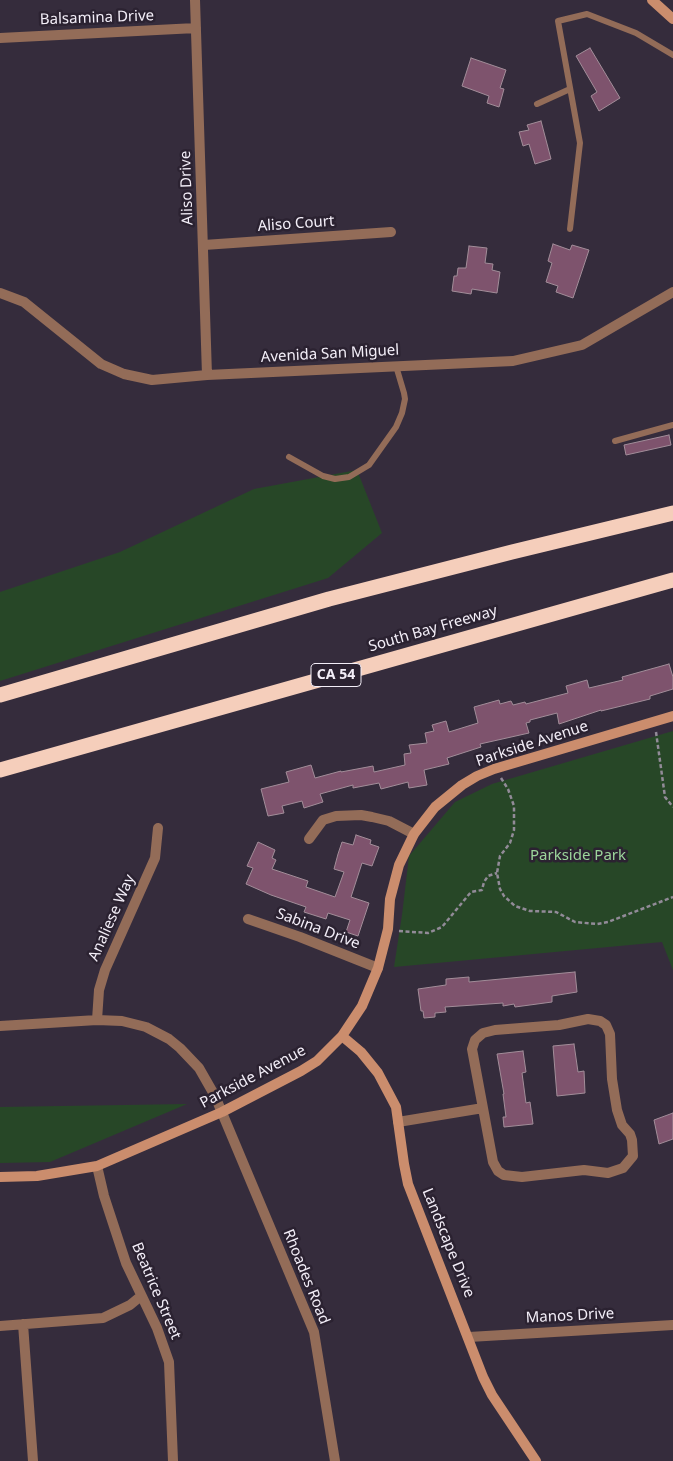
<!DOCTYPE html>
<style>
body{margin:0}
canvas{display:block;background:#352c3c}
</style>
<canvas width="673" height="1461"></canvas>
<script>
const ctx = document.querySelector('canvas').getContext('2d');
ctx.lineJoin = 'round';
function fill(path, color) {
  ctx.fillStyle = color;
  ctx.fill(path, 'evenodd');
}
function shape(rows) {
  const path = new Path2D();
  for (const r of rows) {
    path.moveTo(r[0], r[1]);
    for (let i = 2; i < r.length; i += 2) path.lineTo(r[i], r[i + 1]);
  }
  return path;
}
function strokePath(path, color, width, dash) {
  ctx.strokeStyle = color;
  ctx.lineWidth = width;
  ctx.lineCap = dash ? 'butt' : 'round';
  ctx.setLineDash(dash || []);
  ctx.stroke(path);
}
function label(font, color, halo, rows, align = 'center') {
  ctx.font = font + ' "Noto Sans",sans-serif';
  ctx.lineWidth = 5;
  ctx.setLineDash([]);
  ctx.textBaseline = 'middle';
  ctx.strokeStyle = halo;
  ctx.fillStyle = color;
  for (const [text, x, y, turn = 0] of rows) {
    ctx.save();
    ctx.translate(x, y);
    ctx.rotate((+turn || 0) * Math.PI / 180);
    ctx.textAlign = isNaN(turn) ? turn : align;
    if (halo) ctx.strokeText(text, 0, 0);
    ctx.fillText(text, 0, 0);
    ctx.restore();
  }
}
fill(shape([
 [357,470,382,533,328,578,0,681,0,592,120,552,254,489],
 [673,731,673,970,662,942,394,967,402,915,409,856,455,802,492,784],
 [187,1104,50,1162,0,1163,0,1107]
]), '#274727');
const building = shape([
 [590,48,620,98,599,111,591,96,597,92,576,56,590,48],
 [471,58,506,70,500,88,504,89,499,107,487,103,489,96,462,86,471,58],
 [541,121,551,159,535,164,529,144,523,146,519,132,529,130,527,125,541,121],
 [553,244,570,250,572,245,589,250,573,298,556,292,558,286,546,282,552,263,548,261,553,244],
 [469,246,487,248,485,263,493,264,492,270,500,272,497,293,472,289,471,294,452,291,454,276,457,276,458,268,466,268,469,246],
 [669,435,671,445,626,455,624,445,669,435],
 [669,664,673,677,673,689,650,696,650,699,601,711,601,710,559,724,557,713,530,720,530,722,526,723,529,733,480,744,481,747,447,758,449,764,424,770,427,785,409,788,408,782,381,789,379,783,353,788,353,785,320,794,323,802,304,808,302,801,282,806,284,813,268,816,261,789,289,782,286,772,311,765,315,778,341,771,341,772,373,766,374,772,405,765,404,754,411,753,409,745,427,743,425,733,434,731,432,725,446,721,449,732,478,723,474,707,499,700,500,704,511,701,513,705,525,702,526,704,568,693,566,686,587,680,589,688,623,680,622,677,669,664],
 [356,835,371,840,370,844,379,847,372,866,362,863,351,897,369,903,358,936,346,932,350,920,328,913,326,919,304,912,306,907,271,895,246,884,253,868,247,866,258,842,275,850,272,858,276,860,272,869,308,881,306,887,335,897,344,872,334,869,338,854,342,842,353,845,356,835],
 [575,972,577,992,552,996,552,1002,515,1007,514,1004,503,1006,503,1003,445,1007,446,1012,435,1013,435,1017,424,1018,423,1011,421,1011,418,989,446,985,446,979,469,977,469,982,575,972],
 [574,1044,578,1072,584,1071,585,1093,557,1096,553,1046,574,1044],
 [523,1051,526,1072,522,1073,526,1103,530,1102,533,1124,504,1127,503,1117,506,1117,503,1094,504,1094,497,1054,523,1051],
 [673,1113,673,1139,659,1144,654,1120,673,1113]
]);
fill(building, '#7e536d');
strokePath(building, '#a28d99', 1);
strokePath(shape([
 [656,732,665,797,673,807],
 [501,778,508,789,514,806,514,830,510,843,500,856,497,873,500,889,504,896,515,906,530,911,556,912,575,922,597,924,608,922,673,897],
 [399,931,428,933,442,927,471,892,482,890,484,882,488,876,497,873]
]), '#928b98', 2.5, [4, 2.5]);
strokePath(shape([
 [537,104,570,89],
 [570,229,580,143,558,21,587,14,636,33,673,55],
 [615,441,673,425],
 [289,457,323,476,335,479,349,477,369,465,396,427,402,413,405,399,404,393,396,366]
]), '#936c58', 6);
strokePath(shape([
 [195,0,207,375],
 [0,38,196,28],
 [204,245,391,232],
 [0,293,24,302,101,364,124,374,152,380,207,375,513,361,582,345,673,292],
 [309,839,323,820,336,816,361,815,372,817,389,821,414,834],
 [248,919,300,937,378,968],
 [588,1019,600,1021,606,1025,610,1034,612,1079,617,1110,622,1125,630,1134,632,1140,633,1156,623,1168,608,1173,584,1170,522,1177,504,1175,498,1171,493,1162,472,1049,475,1040,483,1033,495,1030,559,1025,588,1019],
 [97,1020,99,990,105,970,155,858,158,828],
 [0,1026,97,1020,122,1021,146,1027,169,1039,180,1048,199,1068,215,1096,314,1332,335,1461],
 [398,1122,483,1108],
 [97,1166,104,1196,126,1263,157,1328,169,1362,173,1461],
 [23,1324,33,1461],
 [0,1326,103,1318,130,1305,141,1296],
 [469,1337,673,1325]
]), '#936c58', 10);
strokePath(shape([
 [652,0,673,19],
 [342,1036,361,1052,378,1073,396,1107,404,1164,408,1184,483,1377,492,1395,536,1461],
 [0,1177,37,1176,97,1166,222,1112,301,1071,317,1061,342,1036,362,1006,378,968,388,929,390,899,399,865,414,834,435,807,462,785,477,776,494,769,673,716]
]), '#cb8d6d', 10);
strokePath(shape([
 [0,695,329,599,512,552,673,513],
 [0,770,673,580]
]), '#f5cebb', 15);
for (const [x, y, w] of [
 [336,675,50]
]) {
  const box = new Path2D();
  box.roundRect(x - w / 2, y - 11.5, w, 23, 4);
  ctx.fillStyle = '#2b2231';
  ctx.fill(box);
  strokePath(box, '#f3eef8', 1);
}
label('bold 14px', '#f3eef8', null, [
 ["CA 54",336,675]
]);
label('15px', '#f3eef8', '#2b2231', [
 ["Balsamina Drive",97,18,-2],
 ["Aliso Drive",187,188,-92],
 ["Aliso Court",296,224,-4],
 ["Avenida San Miguel",330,354,-3],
 ["South Bay Freeway",433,629,-16],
 ["Parkside Avenue",532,744,-18],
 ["Analiese Way",112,918,-66],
 ["Sabina Drive",318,929,21],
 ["Parkside Avenue",253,1077,-28],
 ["Landscape Drive",448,1243,68],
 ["Rhoades Road",306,1277,68],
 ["Beatrice Street",156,1291,67],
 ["Manos Drive",570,1316,-3]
]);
label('15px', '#9cd59b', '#2b2231', [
 ["Parkside Park",578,856]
]);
</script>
